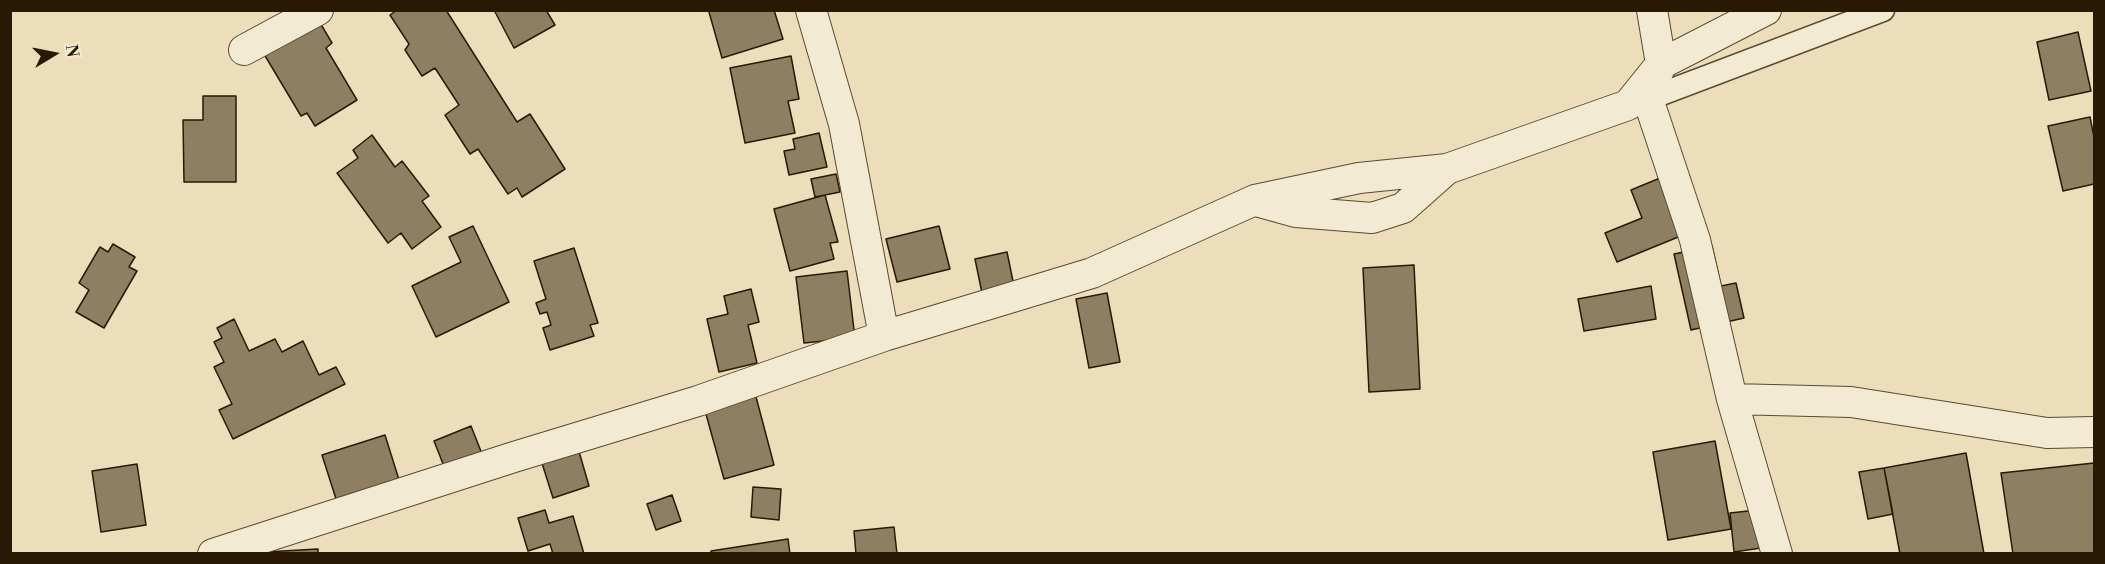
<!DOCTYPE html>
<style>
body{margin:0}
#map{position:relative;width:2105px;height:564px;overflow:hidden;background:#ecdebb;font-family:"Libre Bodoni",serif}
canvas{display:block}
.frame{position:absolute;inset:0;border:12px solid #291904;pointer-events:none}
.north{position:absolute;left:24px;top:24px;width:60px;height:60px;-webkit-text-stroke:4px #f3ead3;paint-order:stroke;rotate:80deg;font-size:16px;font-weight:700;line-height:24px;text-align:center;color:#291904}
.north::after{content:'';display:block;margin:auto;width:21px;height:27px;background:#291904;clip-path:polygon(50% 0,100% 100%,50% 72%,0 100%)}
</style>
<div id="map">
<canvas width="2105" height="564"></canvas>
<div class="frame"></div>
<div class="north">N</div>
</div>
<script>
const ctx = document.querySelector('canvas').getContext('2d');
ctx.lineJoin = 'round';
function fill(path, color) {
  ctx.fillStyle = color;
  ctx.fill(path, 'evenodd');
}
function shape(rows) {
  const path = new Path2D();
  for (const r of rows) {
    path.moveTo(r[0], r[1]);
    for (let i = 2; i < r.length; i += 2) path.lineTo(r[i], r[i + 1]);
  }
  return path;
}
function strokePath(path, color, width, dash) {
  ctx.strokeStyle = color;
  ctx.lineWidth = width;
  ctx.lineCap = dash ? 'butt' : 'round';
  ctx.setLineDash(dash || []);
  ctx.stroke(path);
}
const building = shape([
 [397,10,446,10,517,122,530,114,565,169,522,197,517,188,508,194,478,149,470,154,445,115,459,105,435,68,422,76,405,50,409,44,390,15,397,10],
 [494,10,546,10,555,25,514,48,494,10],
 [712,10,774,10,783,39,722,58,709,12,712,10],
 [316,16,332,43,326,48,357,100,315,126,307,113,301,116,261,49,316,16],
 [2078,32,2091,91,2049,100,2037,42,2078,32],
 [791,56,799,99,788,101,795,133,745,143,730,68,791,56],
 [203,96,236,96,236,182,184,182,183,120,203,120,203,96],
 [2090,117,2094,137,2094,184,2063,191,2048,126,2090,117],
 [819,133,827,167,789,175,784,151,795,149,793,139,819,133],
 [372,135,395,167,402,161,429,196,422,201,441,227,412,249,401,233,388,243,337,173,358,158,353,150,372,135],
 [836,174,840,192,815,197,811,179,836,174],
 [1665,176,1688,233,1617,262,1605,233,1642,218,1631,190,1665,176],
 [825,195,838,242,830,243,834,259,790,271,774,209,825,195],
 [473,226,509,302,436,337,412,286,461,262,449,237,473,226],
 [939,226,950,269,897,282,886,239,939,226],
 [113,244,135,257,129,267,137,271,104,328,76,312,89,290,79,283,100,247,108,252,113,244],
 [1712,246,1721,286,1736,283,1744,318,1691,330,1674,254,1712,246],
 [574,248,598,323,590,325,594,336,550,350,543,328,551,325,547,312,540,314,536,303,546,299,534,261,574,248],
 [1007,252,1014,286,982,293,975,259,1007,252],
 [1414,265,1420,389,1369,392,1363,268,1414,265],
 [847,271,855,338,804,343,796,277,847,271],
 [1651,286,1656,319,1584,331,1578,299,1651,286],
 [751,289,759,322,748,325,757,363,719,372,707,319,728,314,724,296,751,289],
 [1107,293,1120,362,1089,368,1076,299,1107,293],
 [234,319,249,351,275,339,282,352,303,341,319,375,336,367,345,384,233,439,219,410,232,404,214,367,224,362,214,342,222,338,217,328,234,319],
 [755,393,774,465,724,479,704,407,755,393],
 [471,426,484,459,447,474,434,441,471,426],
 [385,435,400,483,337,502,322,455,385,435],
 [1715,441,1731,529,1668,540,1653,452,1715,441],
 [578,448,589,486,553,498,541,460,578,448],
 [1966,453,1984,554,1900,554,1884,468,1966,453],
 [2094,463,2094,554,2013,554,2001,473,2094,463],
 [137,464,146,525,101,532,92,471,137,464],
 [1884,468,1893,514,1868,519,1859,472,1884,468],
 [753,487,781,489,779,520,751,517,753,487],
 [672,495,681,521,656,530,647,504,672,495],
 [545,510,549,523,573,516,584,554,553,554,550,544,528,551,518,518,545,510],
 [1757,510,1761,548,1734,552,1730,513,1757,510],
 [894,527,897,554,856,554,854,531,894,527],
 [788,539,790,554,711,554,711,551,788,539],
 [318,549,318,554,248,553,318,549]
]);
fill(building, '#8e7f63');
strokePath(building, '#291904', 1.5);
const pedestrian = shape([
 [1648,99,1883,10]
]);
const minor = shape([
 [811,10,844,124,884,336],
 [1652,10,1661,64,1648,99,1695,240,1732,399,1777,554],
 [244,50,318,10],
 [1260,202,1296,212,1372,218,1403,208,1447,169],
 [1732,399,1851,402,2047,433,2094,432],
 [213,554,514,457,698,401,884,336,1092,273,1255,200,1359,178,1447,169,1628,105,1661,64,1766,10]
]);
strokePath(pedestrian, '#5a4a32', 25);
strokePath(minor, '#5a4a32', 32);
strokePath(pedestrian, '#f3ead3', 22);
strokePath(minor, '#f3ead3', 30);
</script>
